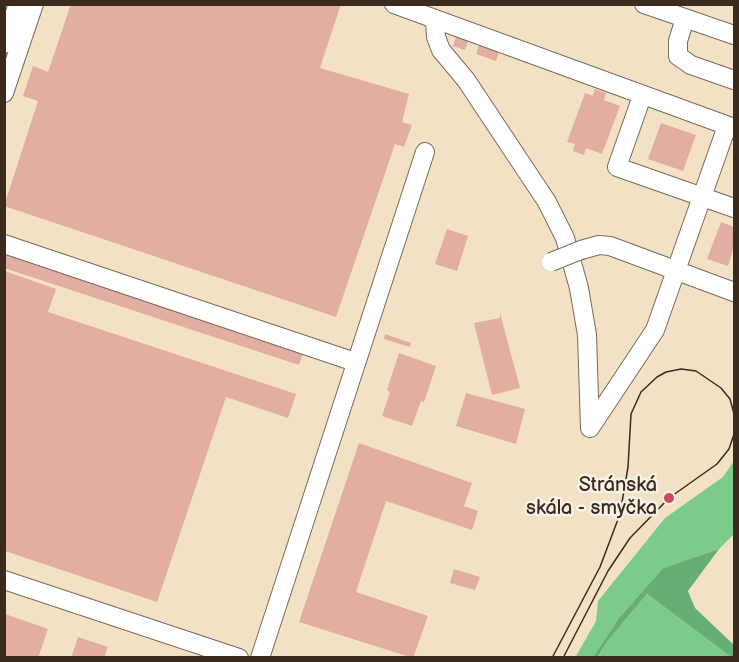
<!DOCTYPE html>
<meta charset="utf-8">
<style>
body{margin:0}
#map{position:relative;width:739px;height:662px;overflow:hidden;background:#f3e1c6;font-family:"Balsamiq Sans",sans-serif}
canvas{display:block}
.frame{position:absolute;inset:0;border:6px solid #3b2a1e;pointer-events:none}
</style>
<div id="map">
<canvas width="739" height="662"></canvas>
<div class="frame"></div>
</div>
<script>
const ctx = document.querySelector('canvas').getContext('2d');
ctx.lineJoin = 'round';
function fill(path, color) {
  ctx.fillStyle = color;
  ctx.fill(path, 'evenodd');
}
function shape(rows) {
  const path = new Path2D();
  for (const r of rows) {
    path.moveTo(r[0], r[1]);
    for (let i = 2; i < r.length; i += 2) path.lineTo(r[i], r[i + 1]);
  }
  return path;
}
function strokePath(path, color, width, dash) {
  ctx.strokeStyle = color;
  ctx.lineWidth = width;
  ctx.lineCap = dash ? 'butt' : 'round';
  ctx.setLineDash(dash || []);
  ctx.stroke(path);
}
function label(font, color, halo, rows, align = 'center') {
  ctx.font = font + ' "Balsamiq Sans",sans-serif';
  ctx.lineWidth = 5;
  ctx.setLineDash([]);
  ctx.textBaseline = 'middle';
  ctx.strokeStyle = halo;
  ctx.fillStyle = color;
  for (const [text, x, y, turn = 0] of rows) {
    ctx.save();
    ctx.translate(x, y);
    ctx.rotate((+turn || 0) * Math.PI / 180);
    ctx.textAlign = isNaN(turn) ? turn : align;
    if (halo) ctx.strokeText(text, 0, 0);
    ctx.fillText(text, 0, 0);
    ctx.restore();
  }
}
fill(shape([
 [734,461,734,534,719,549,663,568,619,618,593,657,575,658,596,621,598,601,665,518,723,477],
 [647,594,731,657,598,658,606,643]
]), '#7ccb8a');
fill(shape([
 [719,549,688,591,695,608,734,645,734,657,731,657,647,594,606,643,598,657,593,657,619,618,663,568]
]), '#65af76');
fill(shape([
 [71,4,341,4,320,68,409,94,402,122,412,125,404,147,395,144,336,317,4,206,38,101,23,96,33,66,48,72],
 [456,37,468,41,465,50,453,46],
 [479,45,499,52,496,61,476,54],
 [595,89,606,93,604,100,620,106,602,154,586,148,584,155,573,151,575,144,567,142,585,93,593,96],
 [661,123,696,135,683,171,648,159],
 [721,222,734,227,734,246,728,266,707,259],
 [447,229,468,236,457,271,435,264],
 [4,250,304,350,299,365,4,268],
 [5,271,56,289,48,312,296,394,288,418,226,397,157,602,5,551],
 [500,313,520,388,492,395,474,323,500,318],
 [385,334,411,343,410,347,384,339],
 [399,353,436,366,424,402,421,401,412,426,382,416,390,392,387,390],
 [466,393,525,409,516,444,456,426],
 [359,443,472,483,464,506,478,511,472,530,386,501,356,592,428,616,413,658,299,622],
 [454,569,480,577,475,590,450,583],
 [5,614,48,629,38,658,5,658],
 [78,637,108,647,104,658,71,658]
]), '#e2aea1');
const minor = shape([
 [394,4,734,128],
 [644,4,734,35],
 [685,18,678,41,678,56,691,65,734,80],
 [435,20,436,37,441,50,466,80,547,202,565,238,579,288,587,335,590,428],
 [4,44,18,4],
 [4,93,34,4],
 [642,96,617,167,734,208],
 [4,244,355,362],
 [581,250,599,245,610,246,734,292],
 [590,428,655,330,727,126],
 [4,580,239,658],
 [260,658,425,152]
]);
strokePath(minor, '#7b6a59', 20);
strokePath(minor, '#fff', 18);
strokePath(shape([
 [552,658,600,567,620,514,628,467,631,414,641,392,657,377,666,372,681,369,696,371,721,388,730,399,734,414],
 [563,658,608,571,630,538,669,498,717,464,729,449,734,434]
]), '#3b2a1e', 1.5);
const minorBridge = shape([
 [551,262,581,250]
]);
strokePath(minorBridge, '#7b6a59', 20, []);
strokePath(minorBridge, '#fff', 18);
for (const [x, y, r, color] of [
 [669,498,6,"#d1495b"]
]) {
  const dot = new Path2D();
  dot.arc(x, y, r, 0, 2 * Math.PI);
  ctx.fillStyle = color;
  ctx.fill(dot);
  strokePath(dot, '#f7f3e8', 2);
}
label('20px', '#3b2a1e', '#f7f3e8', [
 ["Stránská",657,486],
 ["skála - smyčka",657,509]
], 'right');
</script>
